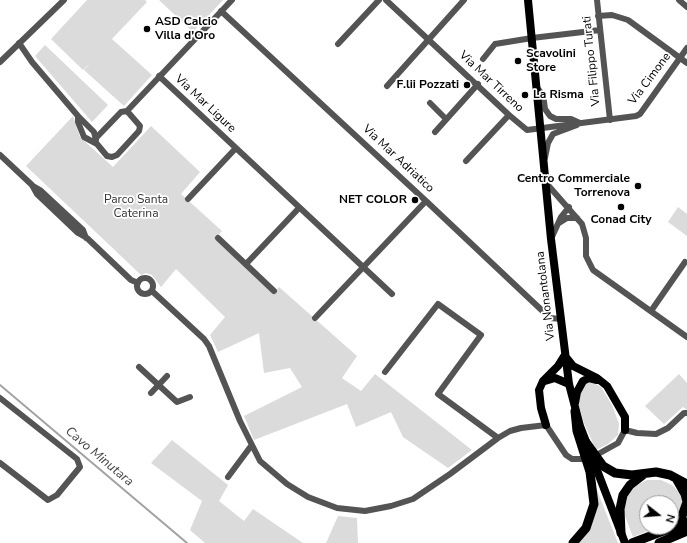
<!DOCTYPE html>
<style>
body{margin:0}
#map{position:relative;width:687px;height:543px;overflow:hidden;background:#fff;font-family:"Nunito Sans",sans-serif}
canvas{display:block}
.north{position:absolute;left:639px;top:495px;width:40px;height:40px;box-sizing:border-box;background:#fff;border:1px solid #999;border-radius:50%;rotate:107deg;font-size:11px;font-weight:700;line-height:16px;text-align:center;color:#000}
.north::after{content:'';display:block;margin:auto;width:14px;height:18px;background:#000;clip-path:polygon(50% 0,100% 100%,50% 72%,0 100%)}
</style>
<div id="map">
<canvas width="687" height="543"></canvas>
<div class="north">N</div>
</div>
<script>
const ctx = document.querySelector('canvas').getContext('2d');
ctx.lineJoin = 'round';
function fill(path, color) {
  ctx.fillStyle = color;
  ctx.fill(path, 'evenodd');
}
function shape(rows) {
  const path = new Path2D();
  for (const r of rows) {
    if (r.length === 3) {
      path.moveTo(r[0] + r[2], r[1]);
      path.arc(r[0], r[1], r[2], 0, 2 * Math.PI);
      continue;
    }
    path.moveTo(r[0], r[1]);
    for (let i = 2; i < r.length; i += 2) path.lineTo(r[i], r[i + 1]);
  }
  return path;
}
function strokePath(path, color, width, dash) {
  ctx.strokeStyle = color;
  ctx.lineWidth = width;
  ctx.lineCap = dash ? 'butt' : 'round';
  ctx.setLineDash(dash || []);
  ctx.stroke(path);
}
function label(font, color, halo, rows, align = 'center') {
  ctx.font = font + ' "Nunito Sans",sans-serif';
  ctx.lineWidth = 3.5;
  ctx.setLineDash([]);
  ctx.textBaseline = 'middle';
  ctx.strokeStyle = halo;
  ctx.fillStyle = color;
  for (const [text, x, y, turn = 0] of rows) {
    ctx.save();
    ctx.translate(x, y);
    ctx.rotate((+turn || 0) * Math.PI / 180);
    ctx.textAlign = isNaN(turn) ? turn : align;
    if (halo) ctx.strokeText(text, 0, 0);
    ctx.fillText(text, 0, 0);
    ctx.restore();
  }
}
fill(shape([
 [87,0,145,0,147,2,112,39,152,75,124,106,84,70,91,62,83,70,51,39],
 [159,0,223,0,193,32],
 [45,45,108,105,92,122,35,56],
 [73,116,80,137,113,167,151,126,200,172,181,194,222,231,215,239,273,294,279,287,357,356,342,378,361,391,375,374,472,450,448,468,403,437,391,412,356,427,347,404,254,440,244,416,302,387,290,368,264,373,259,333,218,352,210,335,225,317,176,269,161,287,152,275,146,273,141,275,26,166],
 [678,207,687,214,687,236,668,222],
 [679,374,687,383,687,410,683,407,664,424,645,406],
 [592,382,601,387,612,405,619,424,618,435,608,444,596,450,584,423,579,406,579,392,584,383],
 [172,440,228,485,219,501,244,521,253,509,303,543,205,543,190,530,202,501,151,463],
 [647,480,661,480,672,485,681,494,683,506,678,516,671,520,671,503,647,503,647,527,657,527,633,537,623,511,626,498,635,486],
 [595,485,618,543,578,543],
 [338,516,357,518,358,543,326,543]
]), '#dbdbdb');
strokePath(shape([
 [0,385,187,543]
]), '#a2a2a2', 2);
strokePath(shape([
 [386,0,509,115,527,130,636,116,640,114,687,48],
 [597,0,610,120],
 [679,0,687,7],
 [221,11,426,201,550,318,561,319],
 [598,16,612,15,628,20,687,63],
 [19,43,32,62,78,116,94,132,96,140],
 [338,44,379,0],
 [483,59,495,44,532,38,600,30],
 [0,62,64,0],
 [159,76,392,294],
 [387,86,464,0],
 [537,88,543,95,545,109,550,116,556,119,571,119,580,123],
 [430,103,446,119],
 [127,111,232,0],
 [78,116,78,122,84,137,97,144,107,156,112,157,117,155,139,131,140,126,127,111,121,112,96,138],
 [435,132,478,84],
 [0,155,32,185,37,194,78,233,87,238,131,280,138,283],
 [545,158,548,143,553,134,577,125],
 [466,161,509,115],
 [547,184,582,224,586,238,586,256,593,270,687,337],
 [33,186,40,190,83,230,86,238],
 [188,199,236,148],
 [559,223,567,218,577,218],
 [218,238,274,291],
 [551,239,561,217,569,207],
 [246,264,299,208],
 [145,286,8],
 [152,291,204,339,209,346,240,421,260,461,287,484,308,497,337,508,365,511,391,506,413,499,450,474,498,438,510,431,521,428,546,425,566,455,572,459,583,459],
 [651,311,685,262],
 [315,318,426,201],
 [139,367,177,402,190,397],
 [385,372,438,304,481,335,438,394,498,438],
 [151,393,167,376],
 [0,398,77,459,80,467,57,495,48,500,0,463],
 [600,453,618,443,625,430,637,433,656,434,668,428,684,413,687,413],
 [228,477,251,446]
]), '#545454', 6);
strokePath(shape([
 [528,0,551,239,569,384,580,426,625,543],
 [565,356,573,366,597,378,607,386,625,417,625,430],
 [545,381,555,378,569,384],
 [575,403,577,392,583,381,589,378,597,380],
 [546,425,541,408,539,390,543,381,558,366,565,355]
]), '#000', 8);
strokePath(shape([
 [585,441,603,466,615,473,632,475,656,472,670,475,687,484],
 [674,527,682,516,687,502,685,494,677,480],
 [621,533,620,509,623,495,630,485,643,475],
 [573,543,586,528,594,504,590,472,577,431,575,411],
 [632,543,687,522],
 [659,543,687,531]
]), '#000', 9);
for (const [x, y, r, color] of [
 [147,29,4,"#000"],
 [518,61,4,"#000"],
 [467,85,4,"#000"],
 [525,95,4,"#000"],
 [638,186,4,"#000"],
 [415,200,4,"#000"],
 [621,207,4,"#000"]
]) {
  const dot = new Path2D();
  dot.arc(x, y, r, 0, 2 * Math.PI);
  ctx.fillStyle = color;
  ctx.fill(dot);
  strokePath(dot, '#fff', 1.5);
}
label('bold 12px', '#000', '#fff', [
 ["ASD Calcio",155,22],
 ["Villa d'Oro",155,36],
 ["Scavolini",526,54],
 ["Store",526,68],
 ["F.lii Pozzati",459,85,"right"],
 ["La Risma",533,95],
 ["Centro Commerciale",630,179,"right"],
 ["Torrenova",630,193,"right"],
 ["NET COLOR",407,200,"right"],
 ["Conad City",621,220,"center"]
], 'left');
label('12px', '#000', '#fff', [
 ["Via Filippo Turati",592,61,-96],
 ["Via Cimone",650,79,-53],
 ["Via Mar Tirreno",491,82,43],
 ["Via Mar Ligure",205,104,43],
 ["Via Mar Adriatico",398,159,43],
 ["Via Nonantolana",546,296,-97]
]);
label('12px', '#323232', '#fff', [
 ["Parco Santa",136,200],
 ["Caterina",136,214]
]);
label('italic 13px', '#434343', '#fff', [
 ["Cavo Minutara",99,457,40]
]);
</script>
